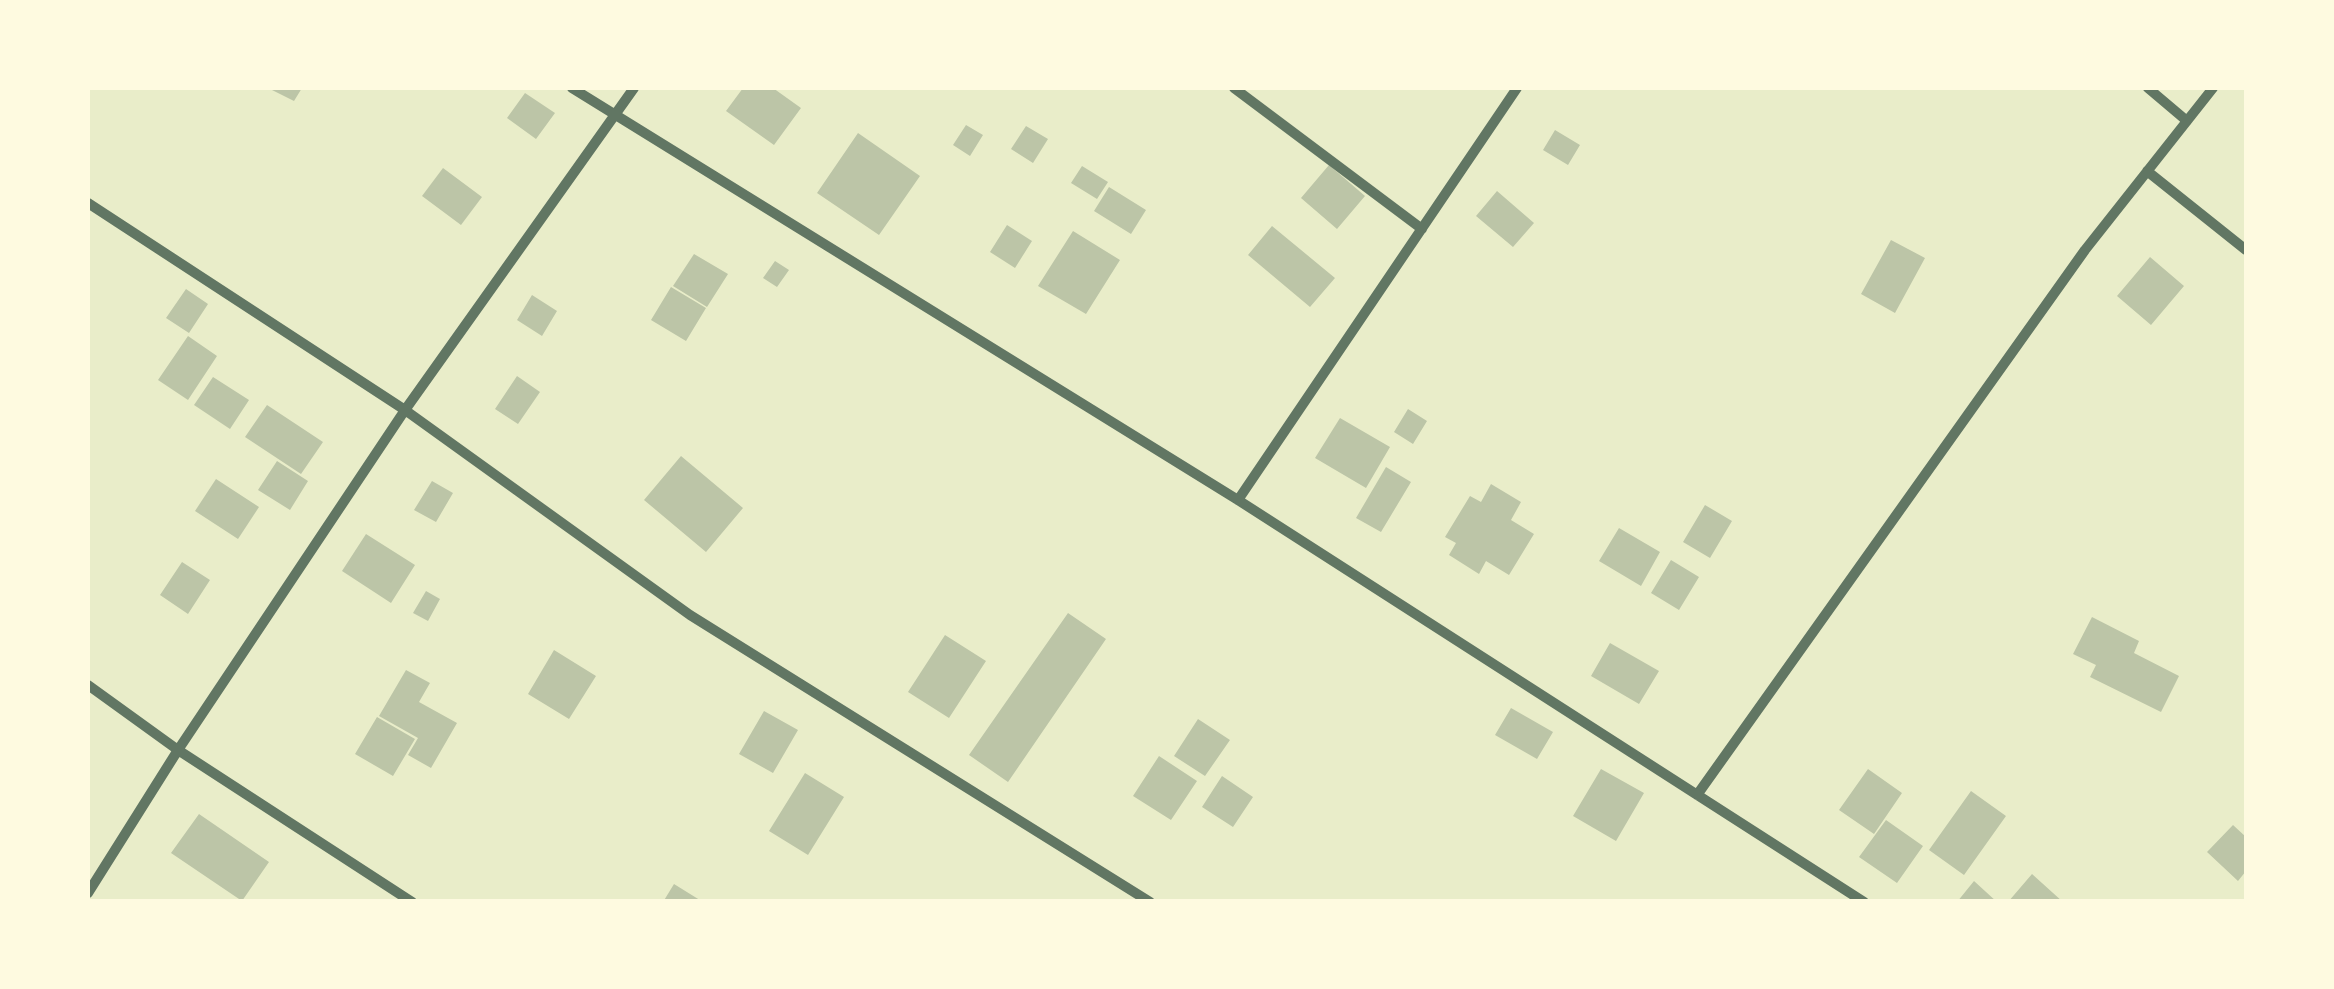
<!DOCTYPE html>
<style>
body{margin:0}
#map{position:relative;width:2334px;height:989px;overflow:hidden;background:#e9edc9;font-family:"Sofia Sans Condensed",sans-serif}
canvas{display:block}
.frame{position:absolute;inset:0;border:90px solid #fefae0;pointer-events:none}
</style>
<div id="map">
<canvas width="2334" height="989"></canvas>
<div class="frame"></div>
</div>
<script>
const ctx = document.querySelector('canvas').getContext('2d');
ctx.lineJoin = 'round';
function fill(path, color) {
  ctx.fillStyle = color;
  ctx.fill(path, 'evenodd');
}
function shape(rows) {
  const path = new Path2D();
  for (const r of rows) {
    path.moveTo(r[0], r[1]);
    for (let i = 2; i < r.length; i += 2) path.lineTo(r[i], r[i + 1]);
  }
  return path;
}
function strokePath(path, color, width, dash) {
  ctx.strokeStyle = color;
  ctx.lineWidth = width;
  ctx.lineCap = dash ? 'butt' : 'round';
  ctx.setLineDash(dash || []);
  ctx.stroke(path);
}
fill(shape([
 [268,88,302,88,294,101],
 [743,88,773,88,801,108,774,145,726,111],
 [525,93,555,113,536,139,507,118],
 [966,125,983,135,970,156,953,145],
 [1026,126,1048,139,1033,163,1011,149],
 [1555,130,1580,145,1568,165,1543,150],
 [858,133,920,176,879,235,817,193],
 [1329,165,1365,196,1337,229,1301,198],
 [1082,166,1108,182,1097,199,1071,183],
 [443,168,482,197,461,225,422,196],
 [1109,187,1146,210,1131,234,1094,211],
 [1497,191,1534,223,1513,247,1476,216],
 [1007,225,1032,241,1015,268,990,252],
 [1272,226,1335,278,1310,307,1248,255],
 [1073,231,1120,260,1086,314,1038,286],
 [1891,240,1925,258,1895,313,1861,294],
 [694,254,728,274,707,307,673,286],
 [2150,257,2184,286,2151,325,2117,296],
 [775,261,789,270,777,287,763,278],
 [671,287,706,308,686,341,651,320],
 [186,289,208,304,189,333,166,318],
 [532,295,557,311,542,336,517,320],
 [188,336,217,356,188,400,158,380],
 [517,376,540,392,518,424,495,409],
 [213,377,249,400,230,429,194,405],
 [267,405,323,442,301,474,245,437],
 [1408,409,1427,421,1413,444,1394,432],
 [1340,418,1390,447,1366,488,1315,458],
 [681,456,743,508,706,552,644,500],
 [277,461,308,481,290,510,258,490],
 [1386,467,1411,482,1381,532,1356,518],
 [216,479,259,507,238,539,195,511],
 [432,481,453,493,436,522,414,510],
 [1491,484,1521,502,1511,520,1534,534,1509,575,1486,561,1479,574,1449,555,1456,543,1445,537,1470,496,1481,502],
 [1705,505,1732,521,1710,558,1683,542],
 [1619,528,1660,552,1641,586,1599,561],
 [366,534,415,565,391,603,342,571],
 [1671,560,1699,577,1679,610,1651,593],
 [182,562,210,580,188,614,160,595],
 [426,591,440,599,428,621,413,613],
 [1068,613,1106,639,1008,782,969,755],
 [2092,617,2139,641,2134,653,2179,676,2161,712,2090,677,2096,665,2073,654],
 [945,635,986,661,949,718,908,692],
 [1610,643,1659,671,1639,704,1591,676],
 [554,650,596,676,569,719,528,694],
 [406,670,430,683,419,702,457,723,431,768,408,755,418,738,379,716],
 [1511,708,1553,732,1537,759,1495,735],
 [764,711,798,730,773,773,739,754],
 [377,717,415,739,393,776,355,754],
 [1198,719,1230,740,1205,776,1174,756],
 [1159,756,1197,781,1171,820,1133,796],
 [1601,769,1644,793,1616,841,1573,816],
 [1868,769,1902,793,1874,834,1839,810],
 [805,773,844,797,808,855,769,831],
 [1222,776,1253,797,1233,827,1202,807],
 [1971,791,2006,816,1964,875,1929,850],
 [199,814,269,862,242,901,171,853],
 [1886,820,1923,846,1897,883,1859,857],
 [2233,825,2246,837,2246,871,2238,881,2207,852],
 [2032,874,2063,902,2008,902],
 [1974,881,1997,902,1957,902],
 [674,884,703,902,663,902]
]), '#bcc5a7');
strokePath(shape([
 [572,88,1238,500,1864,902],
 [1234,88,1422,229],
 [2148,88,2187,121],
 [2147,171,2246,250],
 [88,203,405,410,690,615,1150,902],
 [1238,500,1517,88],
 [88,685,178,750,412,902],
 [1697,795,2085,250,2213,88],
 [88,893,178,750,405,410,634,88]
]), '#617663', 10);
</script>
